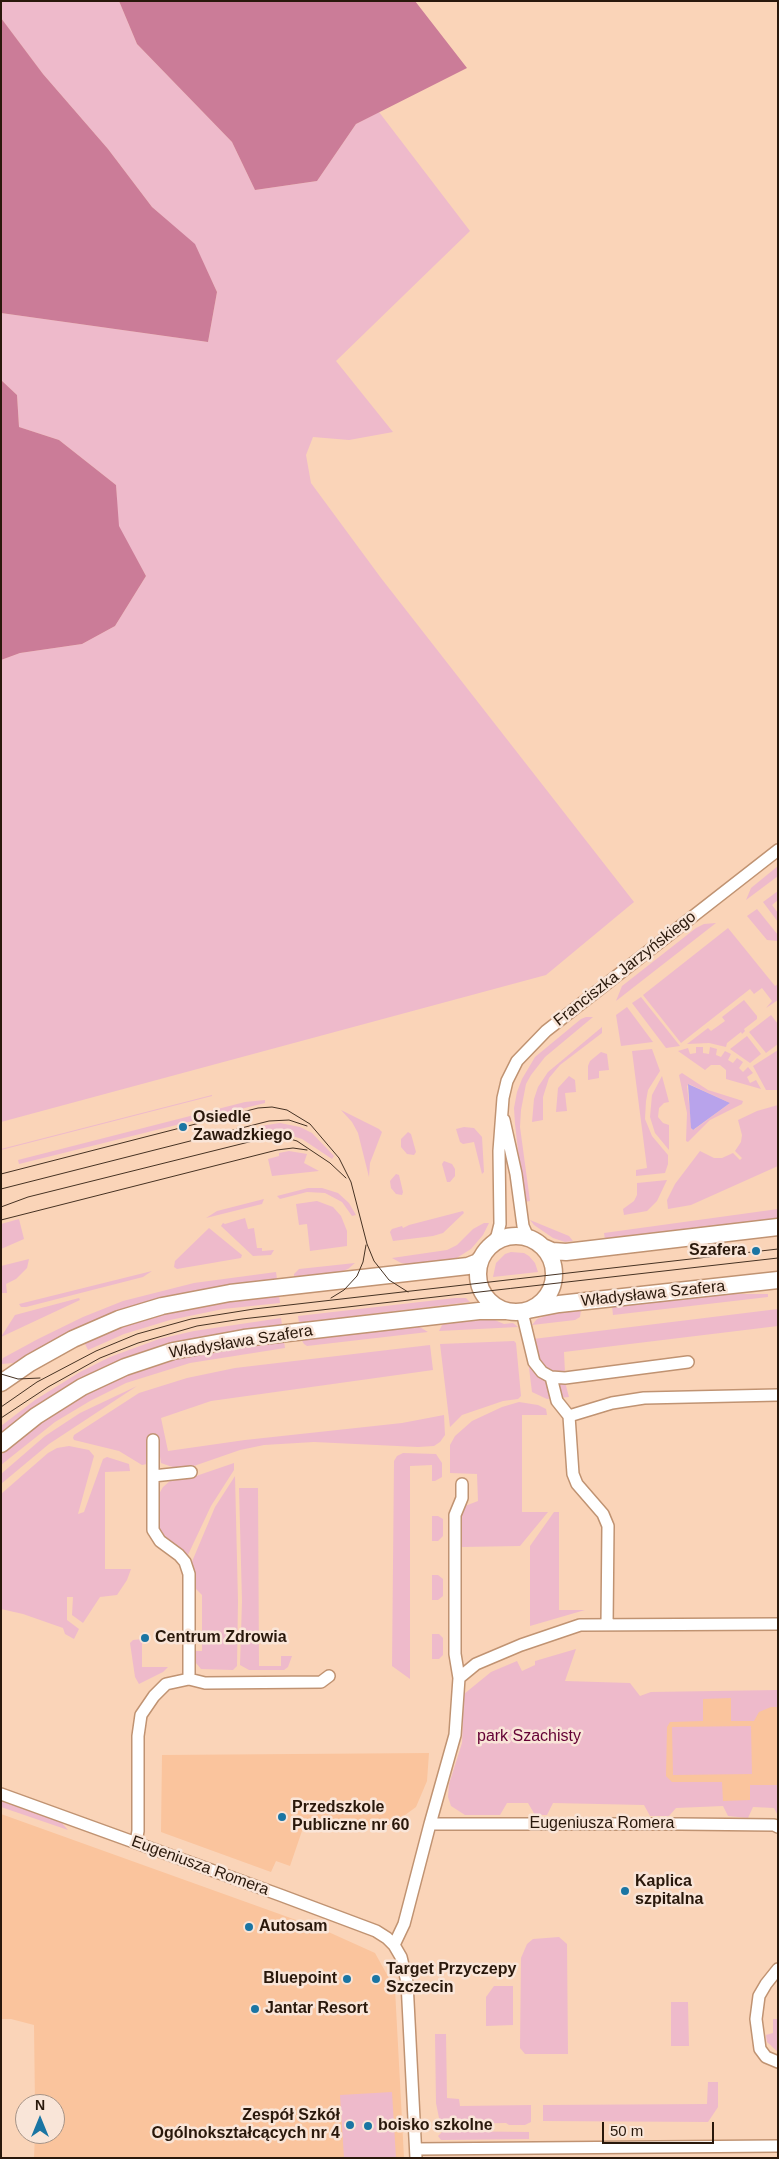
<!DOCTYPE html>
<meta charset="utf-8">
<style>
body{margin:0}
#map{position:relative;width:779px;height:2159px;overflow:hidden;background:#fad4b8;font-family:Arial,sans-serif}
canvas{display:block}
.frame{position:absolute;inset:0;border:2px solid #29180b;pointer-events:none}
.north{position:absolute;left:15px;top:2094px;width:50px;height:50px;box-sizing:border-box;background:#f9e5d8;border:1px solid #a69386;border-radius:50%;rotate:0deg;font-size:14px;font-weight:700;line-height:20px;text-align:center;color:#29180b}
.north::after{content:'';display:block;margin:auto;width:18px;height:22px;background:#1a75a3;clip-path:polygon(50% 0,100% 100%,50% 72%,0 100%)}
.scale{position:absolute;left:602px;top:2122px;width:112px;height:22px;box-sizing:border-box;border:2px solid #29180b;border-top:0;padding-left:6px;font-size:15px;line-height:18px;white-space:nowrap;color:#29180b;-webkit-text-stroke:4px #f9e5d8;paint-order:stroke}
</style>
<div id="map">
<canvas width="779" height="2159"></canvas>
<div class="frame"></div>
<div class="north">N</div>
<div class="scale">50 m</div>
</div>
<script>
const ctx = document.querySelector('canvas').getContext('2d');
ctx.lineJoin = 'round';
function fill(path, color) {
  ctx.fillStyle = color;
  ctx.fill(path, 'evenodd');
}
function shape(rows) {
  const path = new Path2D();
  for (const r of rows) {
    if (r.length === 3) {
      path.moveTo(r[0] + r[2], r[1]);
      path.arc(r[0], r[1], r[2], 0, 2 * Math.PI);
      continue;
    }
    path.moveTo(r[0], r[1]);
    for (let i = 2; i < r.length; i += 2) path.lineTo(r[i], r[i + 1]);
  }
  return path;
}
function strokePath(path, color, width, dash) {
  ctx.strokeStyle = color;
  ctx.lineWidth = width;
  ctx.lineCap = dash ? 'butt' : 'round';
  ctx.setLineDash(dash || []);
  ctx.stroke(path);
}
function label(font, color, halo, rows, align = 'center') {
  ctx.font = font + ' Arial,sans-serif';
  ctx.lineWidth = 5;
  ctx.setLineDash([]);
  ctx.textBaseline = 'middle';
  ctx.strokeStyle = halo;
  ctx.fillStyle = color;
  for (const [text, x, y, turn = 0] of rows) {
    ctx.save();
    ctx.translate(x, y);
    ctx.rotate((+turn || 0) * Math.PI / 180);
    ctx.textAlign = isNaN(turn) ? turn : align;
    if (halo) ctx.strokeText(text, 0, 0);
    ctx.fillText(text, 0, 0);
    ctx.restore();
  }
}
fill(shape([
 [778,1691,778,1805,645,1804,642,1695],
 [429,1753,427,1781,416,1807,390,1826,303,1828,290,1866,276,1861,271,1872,161,1832,162,1755],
 [1,1814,324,1930,375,1953,395,1989,404,2158,34,2158,35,2134,55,2134,55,2104,35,2104,34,2025,11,2019,1,2019]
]), '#fac49d');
fill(shape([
 [1,1,119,1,137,44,232,142,255,190,317,181,356,124,379,112,470,231,336,361,393,432,349,440,313,437,306,455,311,483,381,578,634,902,546,975,1,1122,1,660,20,653,82,644,115,626,146,576,118,526,116,485,59,440,19,427,17,395,1,380,1,313,208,342,217,292,195,245,152,207,108,149,43,74,1,18],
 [778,866,778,876,746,900,751,888],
 [778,891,778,900,772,905,778,913,778,922,763,902],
 [757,909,778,935,778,941,767,940,747,916],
 [716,923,616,1001,622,986,696,928,704,924],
 [728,928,775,986,778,984,778,1000,766,1008,772,1001,762,988,754,994,750,989,681,1043,643,995],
 [641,997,680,1046,666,1048,632,1003],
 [744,1000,757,1016,757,1019,744,1029,745,1031,742,1034,741,1032,727,1043,726,1047,709,1043,687,1044,708,1028,711,1031,725,1021,722,1017],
 [627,1007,653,1042,621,1046,616,1015],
 [771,1015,778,1024,778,1044,766,1053,749,1032],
 [586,1017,593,1017,545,1057,531,1075,526,1084,521,1110,520,1127,530,1201,524,1202,515,1124,514,1108,517,1092,522,1079,535,1057,581,1019],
 [602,1027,602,1033,560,1065,549,1078,543,1097,543,1120,532,1122,534,1099,538,1087,548,1072],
 [747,1036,761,1054,750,1063,730,1049],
 [696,1047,703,1047,703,1053,709,1054,710,1047,717,1049,716,1055,721,1057,725,1051,731,1054,728,1060,733,1063,737,1058,743,1062,739,1068,743,1072,748,1067,753,1073,747,1077,750,1083,756,1080,761,1089,726,1079,726,1070,720,1065,711,1065,705,1070,678,1051,688,1048,690,1054,696,1053],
 [652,1049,660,1071,648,1090,646,1101,645,1119,652,1136,668,1155,668,1164,665,1173,636,1176,636,1170,647,1168,632,1051],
 [778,1050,778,1090,766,1090,753,1066],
 [601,1052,607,1054,609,1070,599,1071,599,1078,588,1080,588,1066,590,1061],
 [682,1073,708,1090,743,1101,742,1104,710,1120,688,1142,686,1141,687,1113,679,1075],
 [689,1084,730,1103,695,1129,692,1130,687,1086],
 [569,1076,575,1080,576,1092,565,1093,567,1111,556,1112,558,1088],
 [662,1076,669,1102,664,1103,659,1108,658,1117,663,1123,669,1125,669,1150,655,1133,650,1117,652,1095],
 [212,1095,212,1096,1,1150,1,1149],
 [265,1100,265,1103,19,1164,18,1160,245,1102],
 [778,1105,778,1166,691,1205,668,1209,667,1200,675,1184,700,1151,714,1158,722,1158,733,1153,740,1160,742,1158,735,1151,741,1142,742,1135,738,1120,757,1111],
 [341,1110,379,1129,382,1132,370,1163,369,1177,358,1133,352,1122],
 [280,1123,300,1127,312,1133,334,1156,332,1159,302,1139,286,1134,267,1133,266,1130,261,1131,260,1126],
 [464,1127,474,1128,482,1137,484,1172,482,1174,474,1142,463,1144,460,1142,456,1129],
 [408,1132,411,1134,416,1152,414,1155,407,1154,401,1147,401,1139],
 [289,1151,307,1154,304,1163,319,1171,272,1176,268,1159,279,1156,279,1153],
 [444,1161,452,1164,455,1169,455,1176,450,1182,447,1182,442,1164],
 [396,1174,399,1175,403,1192,402,1195,396,1194,391,1188,390,1181],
 [667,1180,657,1201,647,1211,624,1215,623,1209,634,1201,637,1195,637,1183],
 [308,1188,322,1188,338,1193,349,1203,356,1215,352,1216,342,1202,325,1193,307,1192,280,1199,277,1196],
 [264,1199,262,1204,206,1218,217,1211],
 [317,1201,333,1207,341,1216,347,1231,347,1246,310,1251,307,1224,299,1225,296,1204],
 [778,1209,778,1220,605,1239,604,1233],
 [463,1211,464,1213,443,1233,433,1236,393,1241,390,1232,392,1229,402,1226,403,1228,409,1225],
 [245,1218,248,1229,254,1228,257,1248,262,1248,262,1251,274,1250,271,1255,253,1256,221,1226,223,1223,225,1224],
 [19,1219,24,1239,1,1249,1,1224],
 [530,1220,569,1236,573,1241,565,1242,553,1238,534,1225],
 [484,1223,489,1223,483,1235,471,1249,455,1259,408,1264,401,1263,392,1258,447,1250,457,1245,473,1229],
 [209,1228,242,1255,241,1258,177,1269,174,1267,175,1261],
 [511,1252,524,1253,529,1256,535,1263,538,1272,493,1277,496,1263,505,1254],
 [29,1259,27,1268,16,1279,6,1284,7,1293,1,1293,1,1266],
 [355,1263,348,1269,340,1272,294,1277,294,1274,299,1269],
 [152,1271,143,1277,26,1307,21,1307,19,1304],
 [276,1272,277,1279,223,1286,170,1296,118,1311,69,1332,14,1363,1,1364,3,1358,38,1339,83,1317,123,1301,194,1283],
 [729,1294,768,1294,768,1297,613,1315,612,1306],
 [279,1295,280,1303,223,1309,170,1320,124,1334,88,1350,84,1342,131,1323,168,1313,210,1304],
 [79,1298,80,1300,1,1337,15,1315],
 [455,1298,466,1298,470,1302,299,1323,298,1316],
 [778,1309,778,1326,564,1352,565,1373,556,1374,547,1370,540,1362,533,1339],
 [581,1310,580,1317,575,1320,532,1325,537,1319,554,1313],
 [281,1318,282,1325,199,1337,130,1357,99,1370,59,1392,1,1433,1,1426,35,1400,80,1372,110,1357,159,1339,194,1331],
 [490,1318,504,1324,513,1323,518,1327,439,1331,442,1325,447,1322],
 [418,1326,428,1332,307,1346,304,1344,301,1339],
 [284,1341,285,1348,190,1363,126,1383,90,1401,55,1422,1,1465,1,1455,43,1421,77,1399,116,1379,173,1359,222,1349],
 [514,1341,516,1343,521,1396,518,1399,503,1401,462,1415,450,1427,440,1344],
 [430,1345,433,1370,211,1401,161,1418,168,1451,245,1440,402,1423,444,1415,445,1435,440,1442,434,1446,418,1447,314,1442,264,1445,240,1450,191,1467,175,1468,161,1463,157,1436,147,1436,147,1464,142,1465,119,1451,74,1440,73,1438,74,1435,139,1393,187,1378,235,1368],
 [528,1360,565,1382,569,1397,547,1399,532,1392],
 [137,1386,49,1444,1,1484,1,1474,45,1436,80,1413],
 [519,1402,538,1405,546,1409,547,1415,522,1415,522,1512,548,1512,520,1546,462,1547,461,1517,465,1506,478,1501,477,1474,450,1473,450,1445,455,1436,472,1421,502,1407],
 [69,1446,89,1450,94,1456,78,1514,84,1512,103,1459,107,1457,129,1464,130,1471,105,1472,105,1569,131,1569,127,1580,117,1595,100,1597,83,1623,72,1615,73,1597,67,1597,67,1620,79,1629,74,1639,65,1634,63,1628,23,1614,1,1609,1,1494,48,1453,57,1448],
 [403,1453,436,1454,442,1463,442,1477,435,1481,432,1481,432,1465,410,1466,410,1679,392,1666,394,1461,397,1456],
 [234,1463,234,1470,211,1506,187,1557,157,1530,159,1494,163,1487,170,1481,196,1476],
 [235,1476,238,1601,237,1666,233,1670,201,1669,196,1663,194,1651,202,1651,202,1595,194,1587,191,1564,215,1507],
 [239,1488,258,1488,259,1666,281,1666,281,1656,292,1656,288,1667,284,1670,249,1670,240,1665,242,1601],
 [554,1512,559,1512,559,1610,585,1610,530,1626,530,1546],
 [432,1516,438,1516,443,1519,443,1536,438,1541,432,1541],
 [432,1575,438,1575,443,1579,443,1596,438,1600,432,1600],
 [432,1634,439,1634,443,1638,443,1655,439,1659,432,1659],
 [142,1639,142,1667,168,1667,163,1672,139,1684,135,1677,130,1643,133,1640],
 [576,1649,565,1681,630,1683,640,1696,651,1692,778,1690,778,1707,771,1707,759,1712,754,1721,731,1721,731,1698,703,1699,703,1721,670,1722,667,1727,666,1776,672,1782,722,1782,723,1801,750,1800,750,1785,778,1785,778,1816,774,1808,753,1807,748,1818,728,1816,723,1806,676,1808,669,1816,650,1816,644,1805,553,1803,547,1815,535,1815,528,1803,507,1803,500,1815,465,1815,451,1806,448,1797,449,1784,462,1743,464,1694,491,1672,517,1661,522,1671,535,1665,535,1661],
 [751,1726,752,1774,673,1775,672,1727],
 [1,1801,61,1822,68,1830,1,1807],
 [559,1937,567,1944,568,2054,525,2054,520,2048,521,1958,527,1944,533,1939],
 [494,1986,513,1986,513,2025,486,2026,486,1997],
 [671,2002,688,2002,689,2046,671,2046],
 [773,2019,778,2019,778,2052,767,2042,766,2035,773,2033],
 [435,2034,446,2034,447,2098,459,2099,460,2106,531,2105,531,2122,525,2125,509,2125,506,2123,450,2124,439,2118,436,2103],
 [708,2082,718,2082,718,2107,708,2122,543,2121,543,2105,707,2104],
 [392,2092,396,2158,344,2158,340,2095],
 [443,2131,529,2132,529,2139,441,2140,438,2136]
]), '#eebacb');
fill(shape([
 [119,1,415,1,467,68,356,124,317,181,255,190,232,142,137,44],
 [1,18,43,74,108,149,152,207,195,244,217,292,208,342,1,313],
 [1,380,17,395,19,427,59,440,116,485,119,526,146,576,115,626,82,644,20,653,1,660]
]), '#cb7c98');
fill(shape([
 [688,1084,730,1103,693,1130,691,1128]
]), '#b8a3eb');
const street = shape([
 [504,1120,516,1174,523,1226,527,1235,535,1241],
 [489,1248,497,1236,500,1224,499,1151,503,1098,507,1081,517,1061,546,1031,778,850],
 [522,1312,534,1362,542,1372,551,1377,565,1378,688,1362],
 [551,1377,557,1401,569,1416,573,1474,577,1484,603,1514,608,1526,607,1625],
 [569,1416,612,1403,644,1398,778,1395],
 [153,1476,191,1472],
 [459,1678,455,1654,455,1515,462,1498,462,1484],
 [189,1679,205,1683,321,1682,329,1676],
 [1,1794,280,1895,376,1931,387,1938,394,1945,401,1957,407,1982,416,2158],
 [430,1824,455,1735,459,1678,476,1664,521,1645,580,1625,778,1624],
 [136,1842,138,1831,138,1736,141,1715,154,1696,166,1684,189,1679,189,1574,185,1562,179,1555,160,1541,153,1530,153,1440],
 [394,1945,404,1924,430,1824,680,1824,774,1825,778,1827],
 [778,1969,766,1984,759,1996,756,2019,760,2049,766,2057,778,2062],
 [416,2149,778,2146]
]);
const secondary = shape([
 [516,1274,38],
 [543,1247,552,1251,566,1252,778,1227],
 [528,1310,559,1304,778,1280],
 [1,1383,30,1363,73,1339,119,1319,162,1306,230,1293,468,1266,478,1262,482,1257],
 [1,1444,36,1416,82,1387,125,1367,173,1351,244,1338,479,1311,505,1311]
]);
strokePath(street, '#c09372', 14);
strokePath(secondary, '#c09372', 19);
strokePath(street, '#fff', 11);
strokePath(secondary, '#fff', 16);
strokePath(shape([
 [1,1174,258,1108,272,1107,287,1110,310,1124,339,1158,351,1182,367,1244,374,1261,389,1280,408,1292],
 [1,1189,269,1121,289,1120,307,1126],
 [1,1207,28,1197,269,1137,283,1137,297,1141,330,1163,346,1178],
 [1,1220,277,1150,293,1148,307,1150],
 [331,1298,344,1290,357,1276,363,1262,366,1245],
 [1,1374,18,1379,40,1378],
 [1,1407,37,1382,96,1351,137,1334,191,1319,254,1309,778,1249],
 [1,1418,48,1387,100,1358,138,1343,197,1326,242,1319,778,1258]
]), '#463223', 1);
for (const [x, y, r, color] of [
 [183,1127,5,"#1a75a3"],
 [756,1251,5,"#1a75a3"],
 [145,1638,5,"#1a75a3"],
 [282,1817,5,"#1a75a3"],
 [625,1891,5,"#1a75a3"],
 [249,1927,5,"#1a75a3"],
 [347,1979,5,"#1a75a3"],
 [376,1979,5,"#1a75a3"],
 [255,2009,5,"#1a75a3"],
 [350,2125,5,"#1a75a3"],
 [368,2126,5,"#1a75a3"]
]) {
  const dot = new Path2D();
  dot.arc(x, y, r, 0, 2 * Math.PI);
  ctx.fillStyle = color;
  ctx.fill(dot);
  strokePath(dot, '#f9e5d8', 2);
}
label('16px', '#29180b', '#f9e5d8', [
 ["Franciszka Jarzyńskiego",625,969,-38],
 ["Władysława Szafera",653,1294,-6],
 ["Władysława Szafera",241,1342,-9],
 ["Eugeniusza Romera",602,1824],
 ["Eugeniusza Romera",200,1866,20]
]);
label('bold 16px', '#29180b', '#f9e5d8', [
 ["Osiedle",193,1118],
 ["Zawadzkiego",193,1136],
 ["Szafera",746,1251,"right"],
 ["Centrum Zdrowia",155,1638],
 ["Przedszkole",292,1808],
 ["Publiczne nr 60",292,1826],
 ["Kaplica",635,1882],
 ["szpitalna",635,1900],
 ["Autosam",259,1927],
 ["Target Przyczepy",386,1970],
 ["Szczecin",386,1988],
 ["Bluepoint",337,1979,"right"],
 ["Jantar Resort",265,2009],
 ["Zespół Szkół",340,2116,"right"],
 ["Ogólnokształcących nr 4",340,2134,"right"],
 ["boisko szkolne",378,2126]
], 'left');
label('16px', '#630034', '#f9e5d8', [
 ["park Szachisty",529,1737]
]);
</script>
